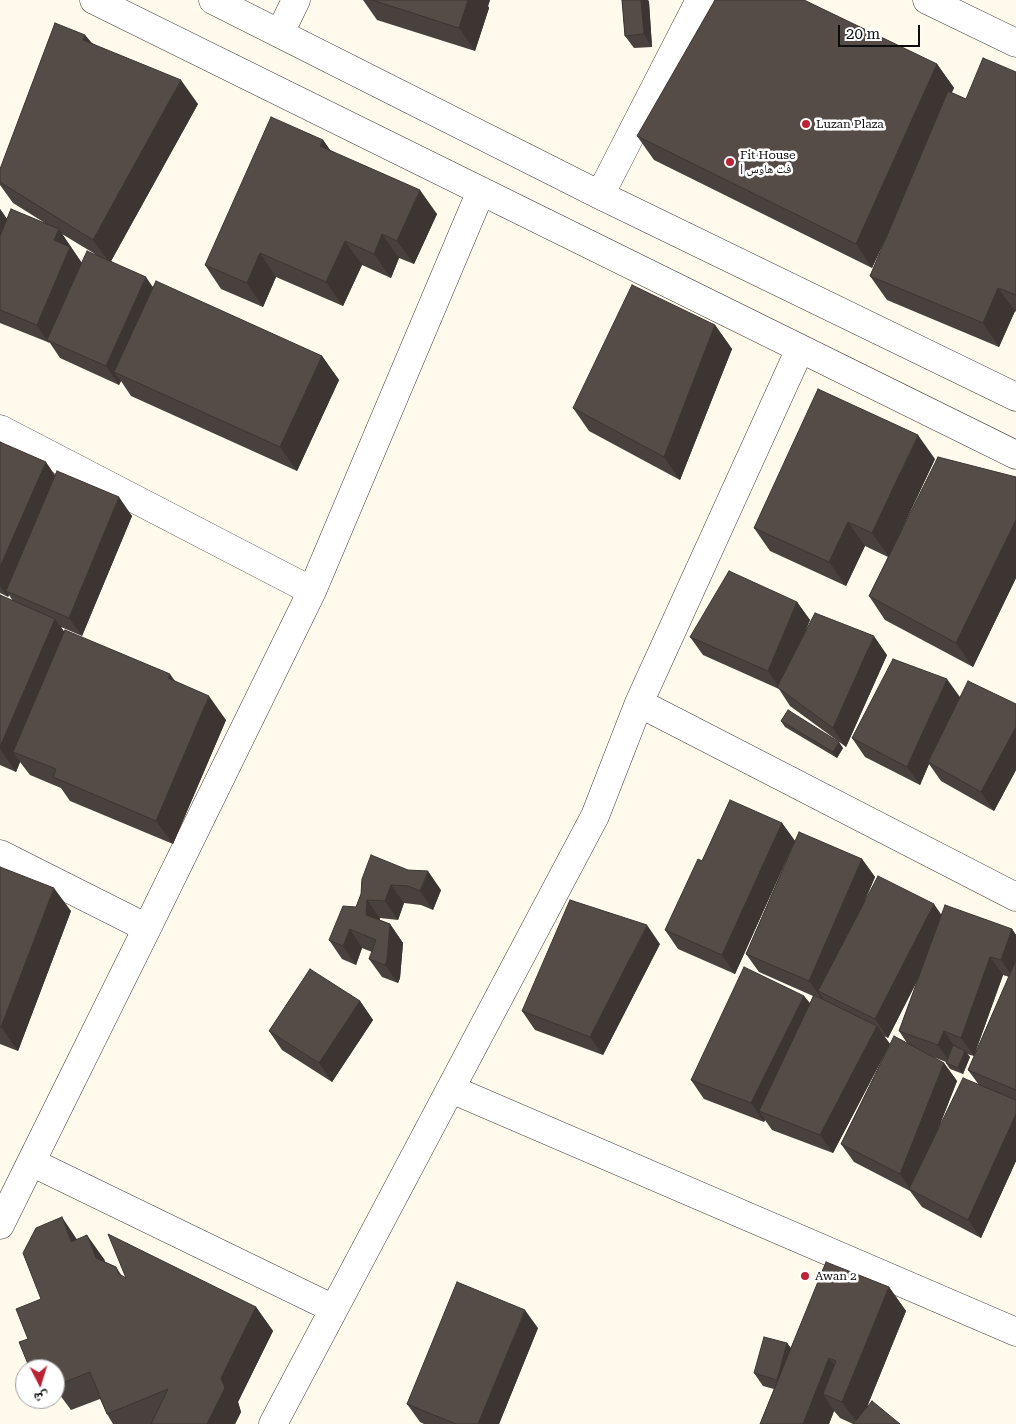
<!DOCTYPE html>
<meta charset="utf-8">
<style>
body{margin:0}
#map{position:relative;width:1016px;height:1424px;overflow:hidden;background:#fffaeb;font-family:"Roboto Serif","Noto Naskh Arabic",serif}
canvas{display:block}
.north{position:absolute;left:15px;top:1359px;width:50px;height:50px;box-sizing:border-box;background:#fff;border:1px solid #9e9e9e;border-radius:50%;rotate:175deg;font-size:14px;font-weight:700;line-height:20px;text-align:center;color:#0c0c0c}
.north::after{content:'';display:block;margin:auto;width:18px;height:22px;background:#bc2436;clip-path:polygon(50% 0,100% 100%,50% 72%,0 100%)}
.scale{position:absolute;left:838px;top:25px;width:82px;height:22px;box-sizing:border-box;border:2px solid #0c0c0c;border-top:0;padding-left:6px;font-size:15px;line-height:18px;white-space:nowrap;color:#0c0c0c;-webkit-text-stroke:4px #fff;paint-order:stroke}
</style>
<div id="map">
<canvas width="1016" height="1424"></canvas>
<div class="north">ش</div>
<div class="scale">20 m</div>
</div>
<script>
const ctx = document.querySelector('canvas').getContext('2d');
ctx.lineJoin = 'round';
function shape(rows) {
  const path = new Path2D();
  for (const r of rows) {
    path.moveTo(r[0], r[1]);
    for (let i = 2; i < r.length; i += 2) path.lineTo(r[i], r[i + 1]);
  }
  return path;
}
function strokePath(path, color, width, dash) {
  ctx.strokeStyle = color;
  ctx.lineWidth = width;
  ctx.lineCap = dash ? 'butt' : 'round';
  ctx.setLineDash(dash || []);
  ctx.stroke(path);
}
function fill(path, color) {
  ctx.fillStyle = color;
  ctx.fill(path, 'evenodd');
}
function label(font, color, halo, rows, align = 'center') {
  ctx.font = font + ' "Roboto Serif","Noto Naskh Arabic",serif';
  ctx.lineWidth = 5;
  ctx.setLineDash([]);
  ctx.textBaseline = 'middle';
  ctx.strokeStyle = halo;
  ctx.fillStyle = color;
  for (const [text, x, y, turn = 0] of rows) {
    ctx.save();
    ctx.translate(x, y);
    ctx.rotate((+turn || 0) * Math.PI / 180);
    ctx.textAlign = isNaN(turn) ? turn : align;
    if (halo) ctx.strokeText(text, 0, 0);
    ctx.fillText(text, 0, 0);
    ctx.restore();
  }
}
const minor = shape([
 [94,0,1016,455],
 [213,0,600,195,1016,397],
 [927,0,1016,43],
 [280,33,296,0],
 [600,195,700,0],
 [0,429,312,591],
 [639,703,1016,897],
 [0,854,147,928],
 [451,1089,1016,1332],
 [31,1162,334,1309],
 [0,1225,147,928,312,591,481,191],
 [273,1424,595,816,639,703,800,349]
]);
strokePath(minor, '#3f3f3f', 29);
strokePath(minor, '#fff', 28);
fill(shape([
 [363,0,490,0,488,6,489,8,475,51,377,20],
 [622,0,648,0,649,2,652,47,634,48,625,36],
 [85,35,92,43,198,104,111,261,153,287,322,356,339,380,297,471,131,396,121,381,119,385,60,358,50,343,0,323,0,209,7,219,45,223,13,203,0,185,0,169],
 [62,234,95,254,82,263],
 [937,64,954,88,951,93,966,99,1016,72,1016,312,1015,311,999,347,887,300,870,276,889,232,872,268,654,160,637,136],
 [323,140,330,150,437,214,414,264,399,258,391,278,362,265,343,306,276,277,263,307,221,289,205,265],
 [715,325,732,349,680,480,589,431,573,408],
 [0,442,55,475,132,516,82,636,61,627,64,632,175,681,226,720,173,844,70,801,61,788,30,775,20,762,16,772,0,765,0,595,13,601,9,595,8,597,0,593],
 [935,459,902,529,1016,477,1016,578,973,667,885,620,869,596,888,557,865,546,846,586,770,551,754,528],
 [797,602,810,620,806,630,887,655,846,747,790,706,779,689,703,655,690,637],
 [960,697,1016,704,1016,770,994,811,941,781,929,764,920,785,865,757,852,738],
 [781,721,843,748,837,758,785,727],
 [782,823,795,841,862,859,875,877,865,901,1012,929,1016,935,1016,1161,981,1238,922,1207,910,1191,854,1162,841,1144,889,1046,833,1153,772,1130,765,1120,764,1122,704,1099,691,1080,804,996,810,1003,813,996,759,972,746,954,794,843,735,974,678,949,665,930,702,861],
 [1003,975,1009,977,968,1070,979,1085,937,1132,957,1081,944,1063,933,1057,946,1062,946,1063,950,1069,963,1074,970,1057,967,1054,974,1056],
 [919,977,899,1031,907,1043,890,1044,884,1036,888,1038],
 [0,867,71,911,18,1051,0,1044],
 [362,879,441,890,433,910,421,905,404,903,398,920,380,918,380,920,390,924,403,943,400,978,398,983,382,977,369,959,372,952,362,948,356,965,342,959,329,940,356,907,361,894],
 [660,944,603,1055,535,1030,522,1011],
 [360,1001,373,1020,332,1082,282,1050,269,1031],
 [77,1240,104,1259,105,1262,116,1267,122,1276,126,1278,256,1307,273,1331,238,1402,241,1412,235,1424,113,1424,107,1414,100,1399,71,1410,57,1391,55,1392,55,1369,30,1369,41,1299],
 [889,1287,906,1311,867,1407,853,1424,840,1418,834,1411,829,1424,760,1424,774,1389,763,1386,754,1373,787,1343,791,1348],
 [538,1328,499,1424,424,1424,420,1422,407,1404]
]), '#49413e');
fill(shape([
 [468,0,490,0,488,6,489,8,475,51,459,28],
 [641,0,648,0,649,2,652,47,644,34],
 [85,35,102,58,83,40],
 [937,64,954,88,872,268,856,244],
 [181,80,198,104,110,263,93,240],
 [323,140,340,164,320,146],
 [420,190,437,214,414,264,397,241],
 [0,209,12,226,0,249],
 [59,229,83,265,47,340,49,344,37,325,54,240],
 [382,234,399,258,391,278,374,254],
 [345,241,362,265,343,306,326,282],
 [260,253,276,277,263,307,247,283],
 [146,277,159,296,114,372,121,381,119,385,106,366],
 [998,288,1015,311,999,347,983,323],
 [715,325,732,349,680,480,664,457],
 [322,356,339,380,297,471,280,447],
 [918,435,935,459,889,557,872,533],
 [46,462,59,481,6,591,9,595,8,597,0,586,0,567],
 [119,497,132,516,82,636,69,618],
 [1016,520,1016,578,973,667,956,643],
 [848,522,865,546,846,586,829,562],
 [797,602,810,620,781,690,768,671],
 [55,619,72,642,13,752,20,762,16,772,0,749,0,747],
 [874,636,887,655,846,747,833,728],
 [170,674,187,698,168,678],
 [947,679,960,697,928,762,929,764,920,785,907,767],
 [209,696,226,720,173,844,156,821],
 [1016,727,1016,770,994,811,981,792],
 [839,742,843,748,837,758,833,752],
 [782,823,795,841,735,974,722,955],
 [862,859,875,877,824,994,818,991,823,998,822,999,809,981],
 [428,871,441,890,433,910,420,891],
 [391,885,404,903,398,920,385,901],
 [54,888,71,911,18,1051,1,1027],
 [367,900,380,918,379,934,366,915],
 [934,904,947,923,888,1038,875,1019],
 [390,924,403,943,400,978,398,983,385,965],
 [647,925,660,944,603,1055,590,1037],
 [350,929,362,948,356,965,343,946],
 [1012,929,1016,935,1016,973,1014,979,1001,960],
 [990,957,1003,975,974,1056,961,1038],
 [804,996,817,1014,759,1111,765,1120,764,1122,751,1103],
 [360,1001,373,1020,332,1082,319,1063],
 [877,1026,890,1044,833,1153,820,1135],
 [944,1031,957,1050,951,1064,938,1045],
 [965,1051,970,1057,963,1074,958,1068],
 [944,1063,957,1081,914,1191,912,1191,900,1174],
 [1016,1114,1016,1161,981,1238,968,1220],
 [62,1217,78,1241,71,1242],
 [87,1235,104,1259,113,1281,96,1258],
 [889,1287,906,1311,860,1424,858,1424,842,1402],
 [256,1307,273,1331,238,1402,241,1412,235,1424,207,1424,221,1378],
 [525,1310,538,1328,499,1424,478,1424],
 [787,1343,796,1356,786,1392,777,1380],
 [829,1358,846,1382,823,1394,834,1411,829,1424,803,1424]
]), '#3c3532');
const building = shape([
 [372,0,468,0,459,28,372,0],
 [622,0,641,0,644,34,625,36,622,0],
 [715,0,804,0,937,64,856,244,637,136,715,0],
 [55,23,85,35,83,40,181,80,93,240,0,182,0,169,55,23],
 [983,58,1016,72,1016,295,998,288,983,323,870,276,948,91,966,99,983,58],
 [271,117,323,140,320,146,420,190,397,241,382,234,374,254,345,241,326,282,260,253,247,283,205,265,271,117],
 [11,209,59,229,54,240,70,247,37,325,0,310,0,236,11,209],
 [87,251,146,277,106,366,47,340,87,251],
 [156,281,322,356,280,447,114,372,156,281],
 [632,285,715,325,664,457,573,408,632,285],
 [818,389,918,435,872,533,848,522,829,562,754,528,818,389],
 [0,442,46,462,0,567,0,442],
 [938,457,1016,477,1016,520,956,643,869,596,938,457],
 [57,471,119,497,69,618,6,591,57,471],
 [729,571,797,602,768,671,690,637,729,571],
 [0,595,55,619,0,747,0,595],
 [815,613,874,636,833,728,777,687,815,613],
 [65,630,170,674,168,678,209,696,156,821,53,777,56,769,13,752,65,630],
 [893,659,947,679,907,767,852,738,893,659],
 [968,681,1016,704,1016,727,981,792,928,762,968,681],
 [788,710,839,742,833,752,781,721,788,710],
 [730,800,782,823,722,955,665,930,698,859,702,861,730,800],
 [799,832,862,859,809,981,746,954,799,832],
 [371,855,408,870,428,871,420,891,408,886,391,885,385,901,367,900,366,915,390,924,387,960,385,965,369,959,376,940,350,929,343,946,329,940,343,906,356,907,361,894,362,879,371,855],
 [0,867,54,888,1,1027,0,1027,0,867],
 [878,876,934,904,875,1019,818,991,878,876],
 [570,900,647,925,590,1037,522,1011,570,900],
 [945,905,1012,929,1001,960,990,957,961,1038,944,1031,938,1045,899,1031,945,905],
 [1016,960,1016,1090,968,1070,1016,960],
 [744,967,804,996,751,1103,691,1080,744,967],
 [310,969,360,1001,319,1063,269,1031,310,969],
 [814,995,877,1026,820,1135,759,1111,814,995],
 [894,1036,944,1063,900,1174,841,1144,894,1036],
 [953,1045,965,1051,958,1068,946,1063,953,1045],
 [963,1078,1016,1100,1016,1114,968,1220,909,1189,963,1078],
 [62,1217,71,1242,87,1235,96,1258,116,1267,119,1274,126,1278,108,1234,256,1307,221,1378,225,1388,207,1424,151,1424,168,1389,107,1414,90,1372,55,1386,55,1369,47,1369,45,1366,37,1369,30,1369,19,1342,28,1339,16,1309,41,1299,23,1253,36,1228,62,1217],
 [826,1262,889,1287,842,1402,823,1394,836,1361,829,1358,803,1424,760,1424,826,1262],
 [457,1282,525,1310,478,1424,456,1424,407,1404,457,1282],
 [764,1337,787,1343,777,1380,754,1373,764,1337],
 [872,1401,900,1424,853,1424,872,1401]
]);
fill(building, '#554c48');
strokePath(building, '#3c3532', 1);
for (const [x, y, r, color] of [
 [806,124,5,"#bc2436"],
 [730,162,5,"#bc2436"],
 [805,1276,5,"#bc2436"]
]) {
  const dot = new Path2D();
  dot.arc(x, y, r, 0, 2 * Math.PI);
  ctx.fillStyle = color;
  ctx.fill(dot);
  strokePath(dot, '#fff', 2);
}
label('12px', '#0c0c0c', '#fff', [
 ["Luzan Plaza",816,124],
 ["Fit House",740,155],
 ["| فت هاوس",740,169],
 ["Awan 2",815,1276]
], 'left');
</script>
